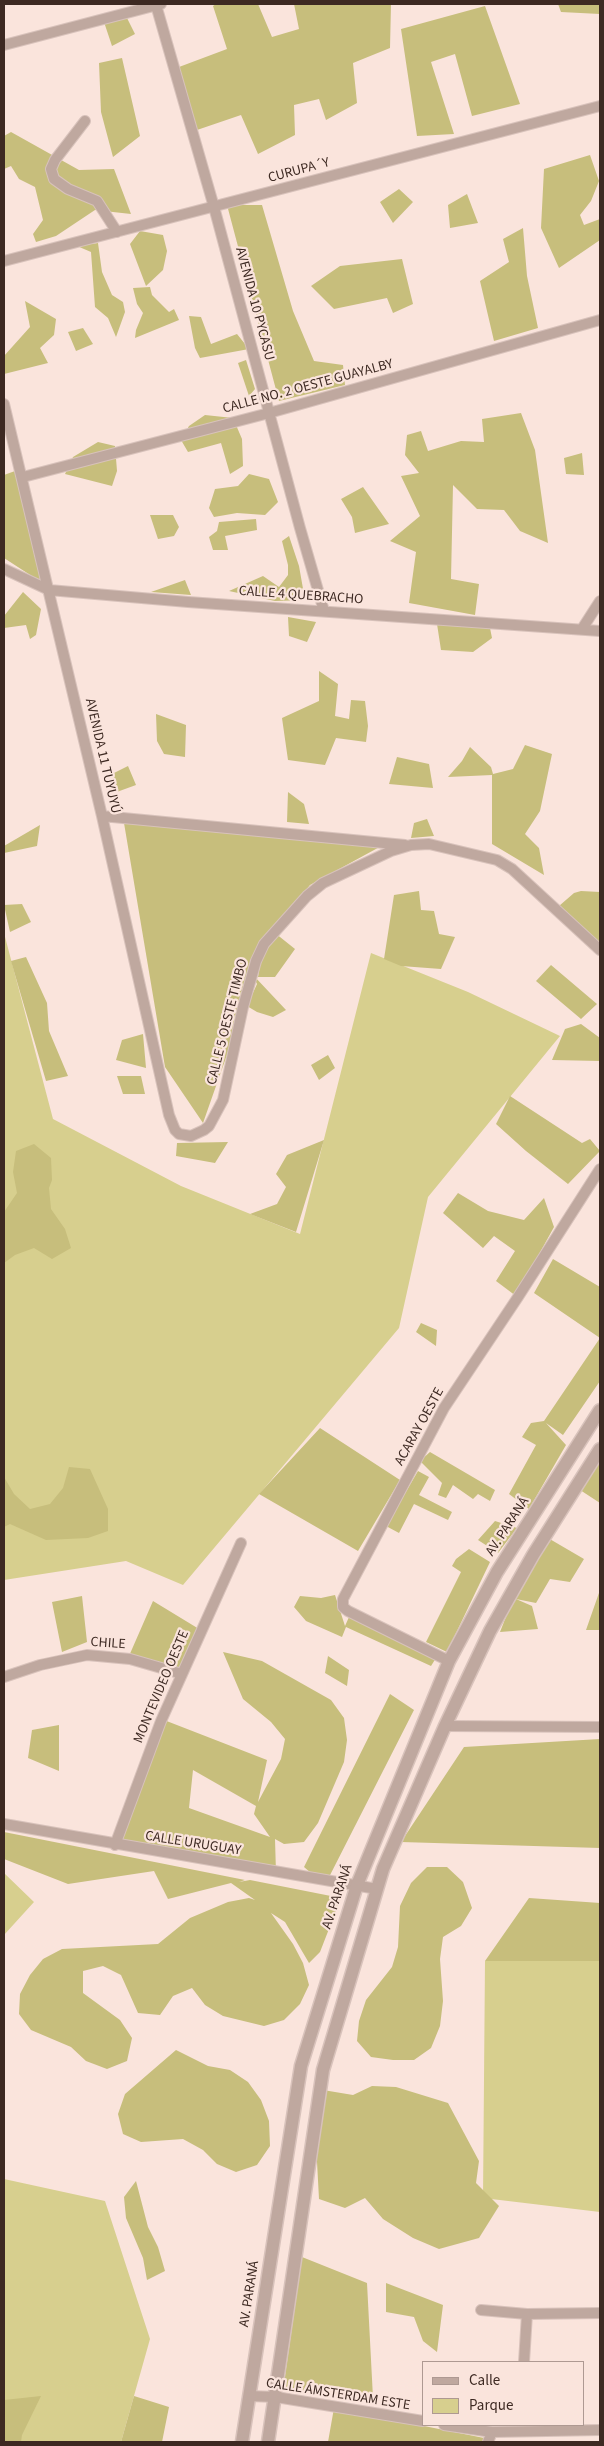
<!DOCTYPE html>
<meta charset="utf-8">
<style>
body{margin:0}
#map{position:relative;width:604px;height:2446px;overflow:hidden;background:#fae4dc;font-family:"Source Sans 3",sans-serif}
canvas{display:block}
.frame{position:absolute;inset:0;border:5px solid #3d2922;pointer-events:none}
.legend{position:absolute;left:422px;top:2361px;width:162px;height:65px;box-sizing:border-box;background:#fae4dc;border:1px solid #ae9992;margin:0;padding:6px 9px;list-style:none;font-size:15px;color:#3d2922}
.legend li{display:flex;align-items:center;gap:10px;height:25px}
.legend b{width:25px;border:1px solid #ae9992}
</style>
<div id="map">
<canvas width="604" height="2446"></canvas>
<div class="frame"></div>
<ul class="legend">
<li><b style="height:6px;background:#bfa89f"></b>Calle</li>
<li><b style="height:14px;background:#d7cf8e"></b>Parque</li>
</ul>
</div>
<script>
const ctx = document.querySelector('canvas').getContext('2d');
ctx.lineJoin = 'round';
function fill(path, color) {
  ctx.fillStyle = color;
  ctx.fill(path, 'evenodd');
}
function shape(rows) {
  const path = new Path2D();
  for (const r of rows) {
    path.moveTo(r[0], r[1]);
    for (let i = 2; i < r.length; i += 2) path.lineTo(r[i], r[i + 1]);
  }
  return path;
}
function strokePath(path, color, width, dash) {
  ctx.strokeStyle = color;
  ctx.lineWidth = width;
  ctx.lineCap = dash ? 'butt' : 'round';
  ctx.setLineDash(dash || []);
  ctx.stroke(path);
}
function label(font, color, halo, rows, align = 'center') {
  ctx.font = font + ' "Source Sans 3",sans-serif';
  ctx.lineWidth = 4.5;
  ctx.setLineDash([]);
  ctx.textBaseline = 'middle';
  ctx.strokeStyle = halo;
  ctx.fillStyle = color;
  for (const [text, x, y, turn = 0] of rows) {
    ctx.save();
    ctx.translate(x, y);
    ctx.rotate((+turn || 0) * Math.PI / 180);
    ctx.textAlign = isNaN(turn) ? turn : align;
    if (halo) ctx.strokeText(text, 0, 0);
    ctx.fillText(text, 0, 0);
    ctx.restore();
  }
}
fill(shape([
 [4,933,53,1119,181,1186,300,1234,371,953,468,992,560,1036,428,1197,399,1328,183,1585,126,1561,4,1580],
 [4,1873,34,1902,4,1935],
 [485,1961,600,1961,600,2212,483,2198],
 [4,2179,105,2201,150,2339,121,2442,4,2442]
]), '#d7cf8e');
fill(shape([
 [216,4,258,4,272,37,299,29,294,4,391,4,390,48,353,63,357,103,326,120,319,99,294,105,295,135,258,154,241,115,197,130,179,67,227,49,213,6],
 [558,4,600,4,600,14,561,12],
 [485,6,520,104,472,116,455,54,431,62,454,134,417,136,401,29],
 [126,16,135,34,112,46,104,22],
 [122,58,140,136,113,157,101,112,99,63],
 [11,132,79,170,114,169,131,214,95,210,56,236,36,242,33,234,43,220,35,187,19,179,11,166,4,169,4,136],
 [590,155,599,181,591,201,580,215,584,225,600,219,600,240,559,268,541,228,544,169],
 [399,189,413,202,393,223,380,202],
 [467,194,478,223,450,228,448,205],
 [227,205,262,205,293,311,314,361,343,365,345,385,279,401],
 [523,228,527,276,538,328,494,341,480,281,509,262,503,239],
 [140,231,163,235,167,251,163,270,146,286,130,244],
 [98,243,102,272,112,295,123,302,125,312,116,337,108,318,95,307,91,252,77,246],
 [402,259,413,304,393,313,387,298,334,309,311,286,340,266],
 [150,287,152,295,169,312,174,309,179,320,135,338,136,330,143,313,137,304,133,288],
 [25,301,56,319,54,335,40,348,48,363,4,374,4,356,30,327],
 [189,316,201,317,211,344,237,334,249,349,200,358,195,348],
 [83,328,93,344,76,351,68,332],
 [246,360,255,389,249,396,238,363],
 [521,413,535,450,548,543,520,531,504,510,477,509,453,485,451,579,479,584,475,615,409,603,416,552,390,541,420,516,401,476,419,473,405,455,407,435,421,431,428,451,461,441,484,442,482,419],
 [205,415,233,418,242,439,243,466,230,474,221,443,188,452,181,440,189,426],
 [98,442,115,446,117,471,112,486,65,474,73,457],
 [582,453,584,475,566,474,564,458],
 [15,471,41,582,4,558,4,475],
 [249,474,269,479,278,502,265,515,237,513,214,517,209,508,215,489,238,486],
 [363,487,389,524,355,533,352,517,341,499],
 [150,515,173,515,179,527,174,536,158,539],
 [256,519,257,530,225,536,228,550,213,550,209,537,217,531,219,522],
 [289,536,299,566,305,600,275,601,229,591,263,576,279,587,288,575,288,565,282,541],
 [185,580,191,595,151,592],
 [23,592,41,609,36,635,30,639,26,625,4,628,4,616],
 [288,617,316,622,307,642,289,636],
 [437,624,490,628,492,638,473,652,441,650],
 [319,671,338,684,335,716,349,719,351,700,365,701,368,726,366,742,336,738,325,765,288,760,282,718,319,701],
 [156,714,186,725,185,757,164,754,157,741],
 [525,745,552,754,540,811,525,834,539,848,544,875,492,844,492,775,448,777,462,761,470,747,491,767,493,774,513,769],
 [397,757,429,764,433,788,389,784],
 [128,766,136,785,114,793,112,774],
 [288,792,304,804,309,824,287,822],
 [427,819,434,836,411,838,414,823],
 [124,823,385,844,310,885,278,927,275,933,295,949,275,977,258,977,260,965,254,976,286,1010,273,1017,257,1012,247,1006,257,984,254,978,203,1123,165,1067],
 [40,825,37,846,4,853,4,846],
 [419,891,421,910,434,911,439,934,455,937,441,969,401,966,384,959,394,895],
 [581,891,600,892,600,945,559,906,574,893],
 [22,904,31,922,10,932,4,905],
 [26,957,47,1003,49,1031,68,1076,46,1081,11,961],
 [551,965,597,1004,581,1019,536,981],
 [581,1024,600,1038,600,1061,552,1060,565,1029],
 [143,1034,146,1068,116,1060,122,1040],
 [328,1055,335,1068,319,1080,311,1065],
 [117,1076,141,1076,145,1094,123,1094],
 [510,1096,582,1143,590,1139,600,1151,568,1184,526,1151,496,1124],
 [324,1140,296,1232,250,1214,277,1204,286,1187,276,1174,287,1155],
 [228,1142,215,1163,176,1156,177,1143],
 [34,1144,51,1158,52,1180,49,1188,51,1209,65,1229,71,1248,52,1259,34,1248,15,1255,4,1263,4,1212,17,1193,13,1172,16,1151],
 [458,1193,488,1211,524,1220,544,1198,554,1227,516,1296,496,1281,515,1251,494,1236,483,1248,443,1213],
 [553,1259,600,1287,600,1381,563,1435,546,1423,566,1445,529,1509,509,1494,536,1445,522,1437,531,1423,544,1421,600,1338,534,1293],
 [421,1323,437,1330,436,1346,416,1332],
 [320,1428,400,1480,358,1551,259,1494],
 [600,1451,600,1503,577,1488],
 [430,1452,495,1490,490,1501,478,1494,473,1499,453,1485,446,1498,438,1495,442,1483,420,1461],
 [69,1467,90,1469,108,1509,108,1531,88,1538,46,1540,10,1524,4,1527,4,1477,14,1494,30,1509,50,1504,63,1488],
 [418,1471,429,1477,419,1495,452,1512,448,1520,414,1504,399,1533,386,1526],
 [495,1521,517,1528,498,1553,478,1540],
 [548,1538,584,1559,570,1582,550,1579,536,1603,516,1599,532,1606,538,1629,500,1632,513,1599],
 [469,1549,490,1562,447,1652,426,1642,461,1572,452,1566,456,1559],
 [600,1590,600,1630,586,1630],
 [335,1595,345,1626,349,1617,436,1658,431,1666,346,1627,342,1637,306,1621,294,1607,300,1596,321,1598],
 [82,1596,87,1642,62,1652,52,1602],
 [153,1601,199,1629,181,1671,129,1656],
 [223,1652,262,1661,331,1700,344,1718,347,1740,344,1762,318,1823,304,1842,284,1844,275,1839,276,1873,118,1844,164,1720,267,1760,258,1802,281,1759,285,1739,271,1722,243,1699],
 [193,1770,256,1806,254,1814,270,1837,189,1808],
 [328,1656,349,1670,347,1686,325,1673],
 [390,1694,414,1710,325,1885,304,1867],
 [59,1725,59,1771,28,1758,32,1730],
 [600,1739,600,1848,401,1842,464,1747],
 [4,1832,245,1880,239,1882,250,1880,341,1898,320,1952,309,1963,285,1922,271,1913,293,1944,303,1963,309,1985,300,2004,284,2020,264,2026,223,2016,205,2005,192,1988,173,1996,160,2015,138,2013,121,1975,103,1966,83,1971,83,1993,120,2020,132,2038,127,2061,107,2069,86,2061,71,2047,31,2030,19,2014,20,1994,30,1975,43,1959,62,1949,158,1944,190,1918,228,1902,249,1898,255,1900,231,1883,168,1899,154,1871,68,1884,4,1859],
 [427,1867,447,1867,463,1882,472,1908,461,1926,443,1937,440,1959,443,2001,440,2026,431,2048,414,2060,393,2060,371,2057,357,2041,359,2021,366,2000,392,1967,398,1947,400,1906,411,1883],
 [529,1898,600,1903,600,1961,485,1961],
 [176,2050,208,2066,230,2070,248,2082,261,2100,269,2121,270,2146,257,2165,236,2172,217,2164,203,2150,183,2139,141,2142,123,2134,118,2114,125,2094],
 [372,2086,396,2087,448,2103,479,2161,476,2183,499,2206,479,2238,439,2249,413,2238,383,2219,365,2198,345,2208,319,2199,316,2143,323,2090,353,2095],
 [136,2181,148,2227,158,2247,165,2271,147,2280,143,2258,126,2218,124,2197],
 [302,2257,367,2283,373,2398,283,2390],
 [386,2283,443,2305,437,2352,423,2341,414,2317,386,2312],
 [41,2396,22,2435,21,2442,4,2442,4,2400],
 [134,2396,169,2407,162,2442,121,2442],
 [334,2408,489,2439,487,2442,328,2442]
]), '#c7be7c');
const minor = shape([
 [156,5,214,207,300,528,324,611],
 [4,45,161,4],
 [85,121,55,160,51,169,54,179,68,189,97,201,117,232],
 [4,261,600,106],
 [4,404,102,816,169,1115,175,1130,179,1134,191,1136,204,1130,209,1126,223,1100,243,1007,256,961,264,944,307,896,323,883,391,851,411,845,429,844,497,860,512,869,600,950],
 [23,477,269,413,600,320],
 [4,569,49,590,188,602,600,631],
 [582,629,600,601],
 [102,816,405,845],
 [449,1661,348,1611,343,1607,343,1599,444,1408,518,1297,600,1169],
 [4,1677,40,1665,87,1655,130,1659,182,1674],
 [445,1726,600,1727],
 [4,1824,377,1889],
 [115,1845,161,1721,241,1543],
 [481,2310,527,2314,600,2313],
 [524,2362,527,2314],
 [249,2396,276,2397,423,2421],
 [444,2425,492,2432,600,2430],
 [488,2442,492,2432]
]);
const tertiary = shape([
 [242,2442,301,2066,357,1885,449,1661,497,1572,600,1410],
 [268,2442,323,2070,383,1869,445,1726,490,1631,533,1555,600,1449]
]);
strokePath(minor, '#d8c2bb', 12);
strokePath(tertiary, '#d8c2bb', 15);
strokePath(minor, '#bfa89f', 10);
strokePath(tertiary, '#bfa89f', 12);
label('14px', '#3d2922', '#fae4dc', [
 ["CURUPA´Y",299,171,-15],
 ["AVENIDA 10 PYCASU",254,304,75],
 ["CALLE NO. 2 OESTE GUAYALBY",308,387,-15],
 ["CALLE 4 QUEBRACHO",301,596,4],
 ["AVENIDA 11 TUYUYÚ",102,756,77],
 ["CALLE 5 OESTE TIMBO",228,1022,-76],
 ["ACARAY OESTE",420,1427,-61],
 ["AV. PARANÁ",508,1527,-57],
 ["CHILE",108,1644,4],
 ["MONTEVIDEO OESTE",162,1687,-67],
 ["CALLE URUGUAY",193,1844,9],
 ["AV. PARANÁ",338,1897,-71],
 ["AV. PARANÁ",250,2294,-81],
 ["CALLE ÁMSTERDAM ESTE",338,2395,9]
]);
</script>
